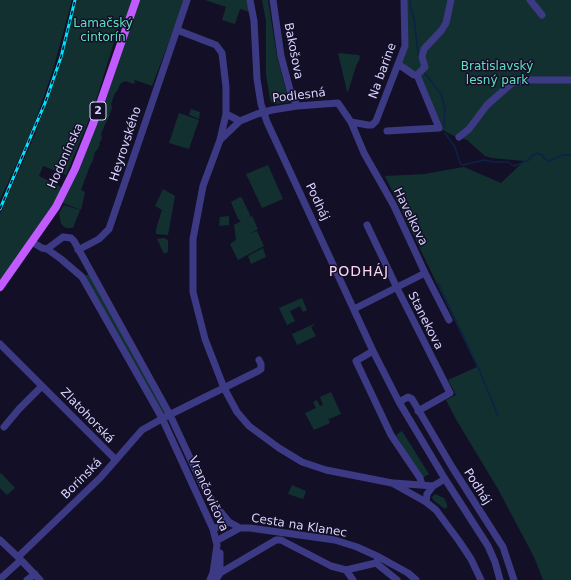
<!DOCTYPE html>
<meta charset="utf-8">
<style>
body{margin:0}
canvas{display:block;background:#130f26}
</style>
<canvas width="571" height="580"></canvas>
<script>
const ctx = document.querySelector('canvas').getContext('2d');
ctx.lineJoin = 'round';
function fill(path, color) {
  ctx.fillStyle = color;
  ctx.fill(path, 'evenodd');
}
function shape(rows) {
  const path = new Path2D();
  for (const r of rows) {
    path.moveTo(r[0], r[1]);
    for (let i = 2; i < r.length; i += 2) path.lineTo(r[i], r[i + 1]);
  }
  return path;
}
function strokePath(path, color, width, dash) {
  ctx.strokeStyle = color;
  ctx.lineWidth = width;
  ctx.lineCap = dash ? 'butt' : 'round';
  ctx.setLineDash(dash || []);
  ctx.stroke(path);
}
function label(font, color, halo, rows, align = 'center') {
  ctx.font = font + ' "DejaVu Sans",sans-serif';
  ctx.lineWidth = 3;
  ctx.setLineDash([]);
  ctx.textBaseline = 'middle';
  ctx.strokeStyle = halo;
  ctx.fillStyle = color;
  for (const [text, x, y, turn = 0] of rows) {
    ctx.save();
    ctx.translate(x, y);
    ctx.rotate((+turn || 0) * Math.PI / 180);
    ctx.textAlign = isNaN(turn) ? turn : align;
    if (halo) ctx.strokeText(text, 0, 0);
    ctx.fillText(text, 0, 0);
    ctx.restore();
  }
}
fill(shape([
 [0,0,72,0,53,70,42,102,32,130,0,200],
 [77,0,185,0,152,86,135,80,134,84,125,81,120,84,118,90,115,93,111,104,112,108,110,113,108,112,110,114,108,119,106,122,101,134,102,138,100,142,99,142,100,144,98,149,95,152,92,163,91,163,81,190,85,192,81,210,63,203,60,201,0,287,0,214,36,132,57,71],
 [131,12,65,189,39,176,43,166,66,175,93,110,120,23],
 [205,0,250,0,253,13,240,9,235,24,222,20,226,7],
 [262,0,268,0,277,56,287,94,288,94,292,99,291,102,275,104,272,103,270,99,266,75,266,21],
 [404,0,571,0,571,580,543,580,534,557,498,489,457,421,446,400,456,395,448,380,477,367,385,176,424,174,464,167,501,183,524,161,492,158,485,156,467,140,454,136,439,128,417,75,398,64,405,46],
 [338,53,359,55,360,58,356,66,348,92,347,91],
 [191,109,200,112,199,119,189,115],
 [179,113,199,120,189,149,169,143],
 [268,165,283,199,262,208,246,174],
 [163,189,175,196,168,235,156,234,156,229,162,210,155,206],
 [240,197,242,198,250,215,249,217,252,216,258,229,250,234,257,231,264,246,238,260,230,244,236,240,234,225,241,221,238,219,231,202],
 [64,205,80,210,73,228,66,228,61,224,59,213],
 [229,216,229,225,219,226,220,217],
 [164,238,168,240,168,252,164,254,157,239],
 [263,248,266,257,251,264,248,256],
 [91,273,170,415,165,417,82,277],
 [302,298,307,310,303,312,300,306,290,311,295,321,287,325,279,308],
 [314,324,314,325,311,327,316,336,297,345,292,334],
 [331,392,341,414,329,419,327,415,330,423,314,430,305,413,316,408,313,402,317,400,320,406,323,405,320,397],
 [402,431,429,474,422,478,396,435],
 [1,473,15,488,7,495,0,488,0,474],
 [292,485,306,491,303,499,288,494],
 [435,494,444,498,447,504,447,507,445,509,433,500,432,497]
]), '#12302f');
strokePath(shape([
 [410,0,411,10,414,18,418,54,419,59],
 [424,72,441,94,445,108,444,127],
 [445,133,455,147,460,163,463,165,484,160,494,162,508,162,514,166,529,160,532,156,537,153,542,155,545,159,549,161,563,155,571,155],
 [438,283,478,367,498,416]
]), '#0c2248', 1.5);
strokePath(shape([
 [250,0,254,21,257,79,261,104,267,122,373,351,399,402,445,479,488,546,495,562,500,580],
 [273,0,281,56,290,90,297,106],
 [530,0,542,15],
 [177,30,216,45,222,53,226,87,226,114,220,140,203,186,193,239,193,292,205,339,224,388,237,412,249,426,279,448,302,462,326,470,392,483,426,502,436,510,459,541,471,559,481,580],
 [417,75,425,67,422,57,424,49,441,31,446,23,451,0],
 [226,114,240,121,257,114,272,110,297,106,338,103,351,122,364,153,394,206,425,273,449,320],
 [351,122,368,125,372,125,376,121,405,46,404,0],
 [387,131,439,128,417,75,414,75,398,64],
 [459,137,469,129,487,105,512,83,529,80,571,80],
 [220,140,240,121],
 [367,225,397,288,450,393,418,411],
 [32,242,42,248,47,249,61,259,82,277,162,418,213,529,217,545,213,573,210,580],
 [47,249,63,237,71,238,74,241,170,415,203,486,215,505,229,522,240,528],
 [78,250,99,239,109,229,187,0],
 [354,309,425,273],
 [0,344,116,460],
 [373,351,356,361,391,435,420,478,422,485],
 [399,402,408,397,412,399,452,467,503,547,514,580],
 [4,427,19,409,42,386],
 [394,483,433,486],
 [426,502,427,494,433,486,445,479],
 [213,529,229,522],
 [0,540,18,557,40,580],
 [216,541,240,528,250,528,335,540,357,547,379,557,408,573,416,580],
 [18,557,100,478,142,430,165,417,258,371,261,369,261,364,259,360],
 [376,563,397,580],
 [346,570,376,563,379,557],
 [220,573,276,540,281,540,331,566,346,570,353,580],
 [0,579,21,560],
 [27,580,35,574],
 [216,580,220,573,220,553]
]), '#3d3a85', 7);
strokePath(shape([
 [0,287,56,207,75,169,93,124,136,0]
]), '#c25bff', 8);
const rail = shape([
 [0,209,45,103,61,57,75,0]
]);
strokePath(rail, '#00e5ff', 3);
strokePath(rail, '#130f26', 1.5, [4.5]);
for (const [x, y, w] of [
 [98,111,16]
]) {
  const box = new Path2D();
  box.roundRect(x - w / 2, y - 9, w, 18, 3);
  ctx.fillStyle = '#130f26';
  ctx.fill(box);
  strokePath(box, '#d9d4ff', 1);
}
label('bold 11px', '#d9d4ff', null, [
 ["2",98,111]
]);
label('12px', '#5fe0c0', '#130f26', [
 ["Lamačský",103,24],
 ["cintorín",103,38],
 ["Bratislavský",497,67],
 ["lesný park",497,81]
]);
label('12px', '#d9d4ff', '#130f26', [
 ["Bakošova",293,51,79],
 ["Na barine",383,71,-70],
 ["Podlesná",299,96,-7],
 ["Heyrovského",126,144,-72],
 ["Hodonínska",66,156,-66],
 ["Podháj",317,202,65],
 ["Havelkova",410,217,64],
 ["Stanekova",425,321,63],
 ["Zlatohorská",87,416,46],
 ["Borinská",82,479,-45],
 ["Podháj",477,487,58],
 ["Vrančovičova",208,494,66],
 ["Cesta na Klanec",299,526,9]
]);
ctx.letterSpacing = '1px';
label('14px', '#ffd6f0', '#130f26', [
 ["PODHÁJ",359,272]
]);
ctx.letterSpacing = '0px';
</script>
